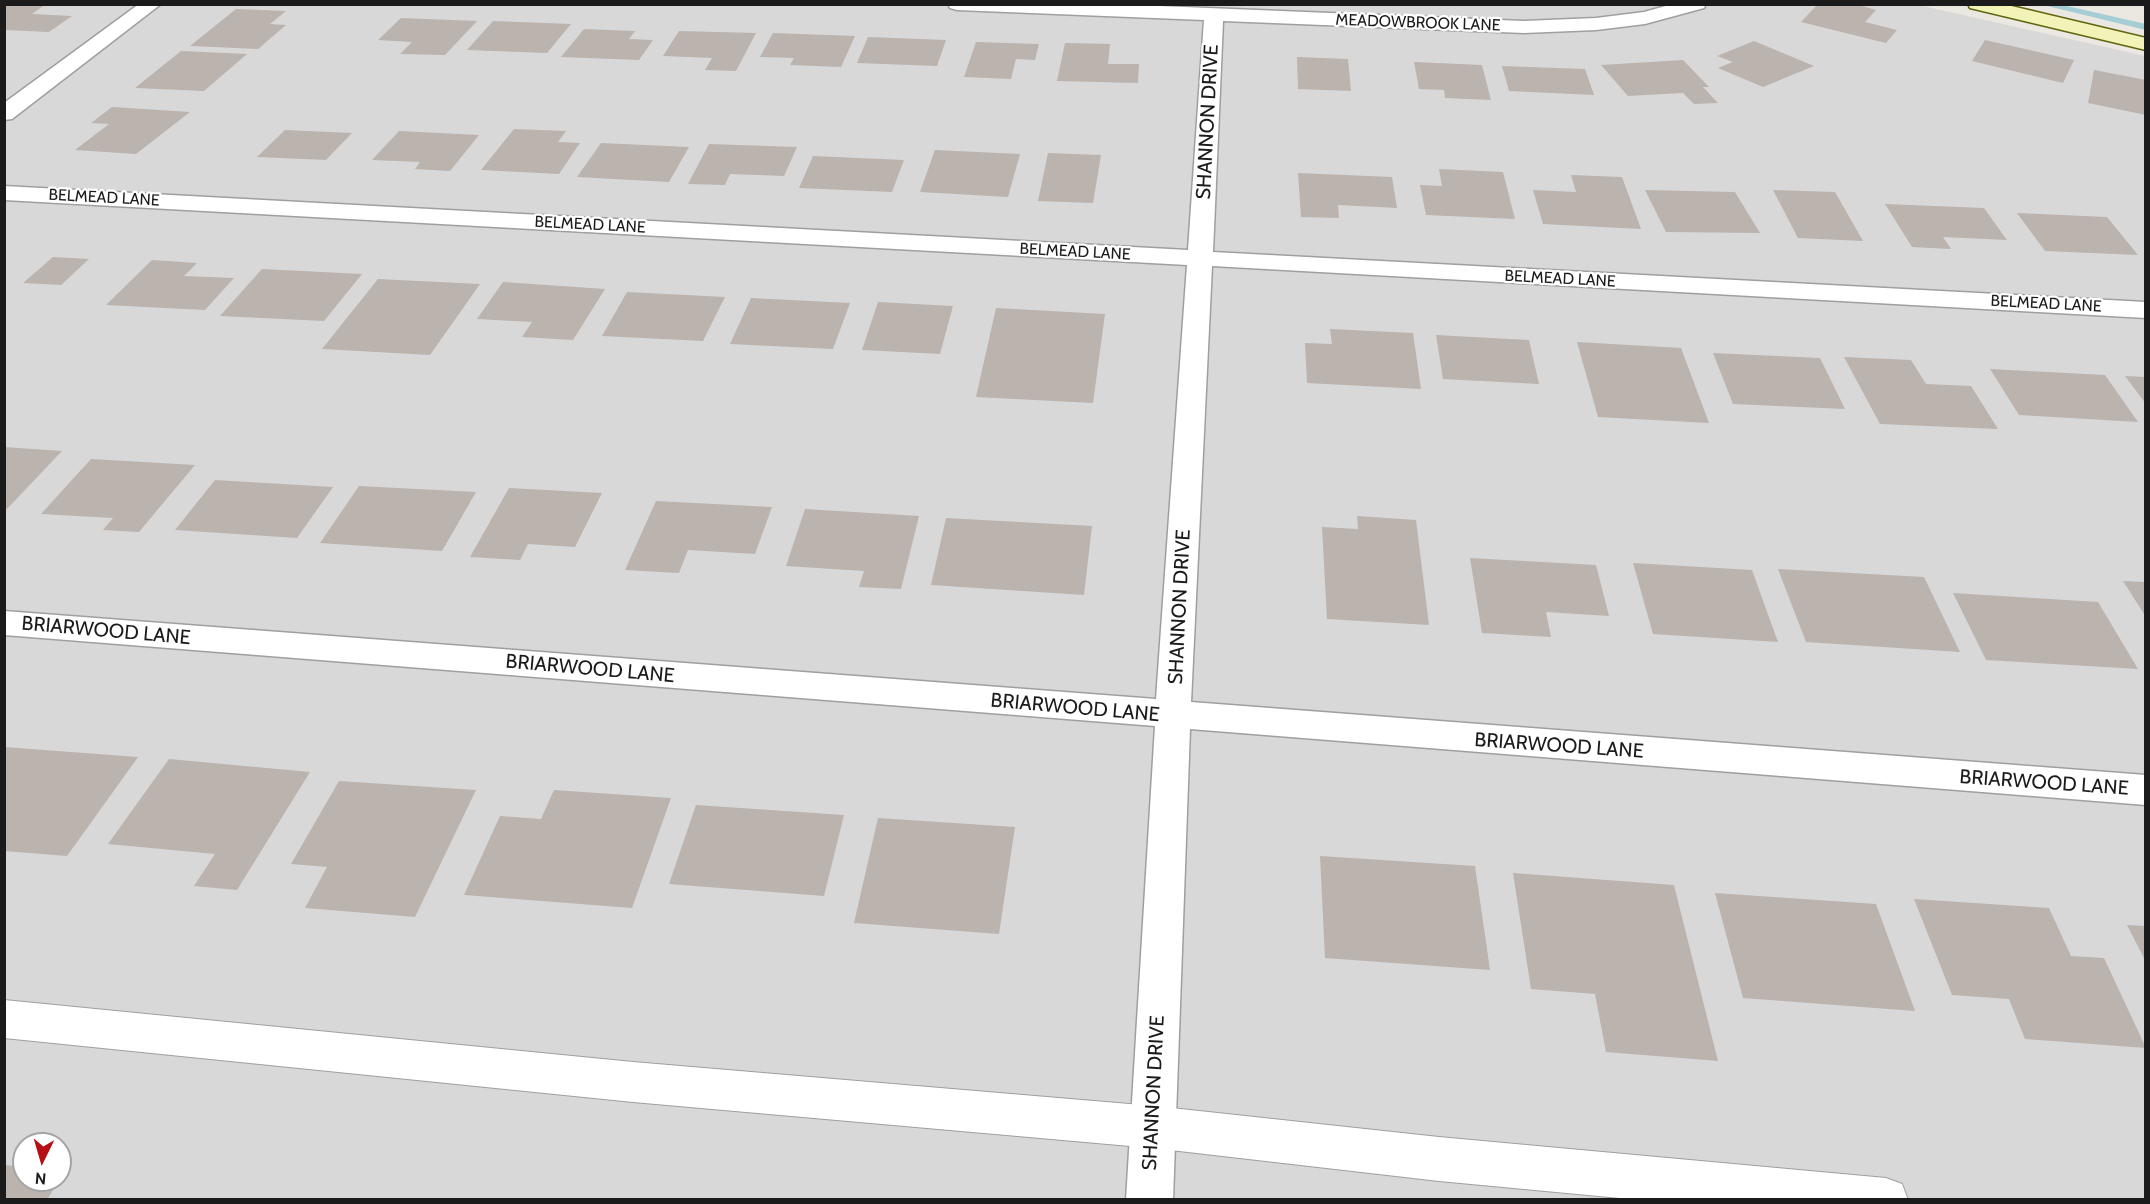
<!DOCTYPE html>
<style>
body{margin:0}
#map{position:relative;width:2150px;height:1204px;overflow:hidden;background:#ebe8e1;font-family:Cabin,sans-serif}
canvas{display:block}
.frame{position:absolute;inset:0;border:6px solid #1b1b1b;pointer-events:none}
.north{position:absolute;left:12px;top:1132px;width:60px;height:60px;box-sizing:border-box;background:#fff;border:2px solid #a4a4a4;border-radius:50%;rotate:185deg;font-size:16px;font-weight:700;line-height:24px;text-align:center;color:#1b1b1b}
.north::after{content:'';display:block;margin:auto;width:21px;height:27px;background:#b61015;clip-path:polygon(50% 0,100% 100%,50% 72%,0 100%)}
</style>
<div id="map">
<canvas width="2150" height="1204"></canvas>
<div class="frame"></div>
<div class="north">N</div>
</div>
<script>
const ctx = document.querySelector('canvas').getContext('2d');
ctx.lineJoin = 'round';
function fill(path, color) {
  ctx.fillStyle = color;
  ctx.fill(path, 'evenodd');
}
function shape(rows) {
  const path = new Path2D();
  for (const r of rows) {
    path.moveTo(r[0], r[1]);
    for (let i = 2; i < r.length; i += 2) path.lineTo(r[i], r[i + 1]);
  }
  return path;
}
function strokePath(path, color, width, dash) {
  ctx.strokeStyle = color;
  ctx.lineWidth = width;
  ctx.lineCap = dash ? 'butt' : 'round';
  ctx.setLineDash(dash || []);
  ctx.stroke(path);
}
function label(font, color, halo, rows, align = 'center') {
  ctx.font = font + ' Cabin,sans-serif';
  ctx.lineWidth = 4.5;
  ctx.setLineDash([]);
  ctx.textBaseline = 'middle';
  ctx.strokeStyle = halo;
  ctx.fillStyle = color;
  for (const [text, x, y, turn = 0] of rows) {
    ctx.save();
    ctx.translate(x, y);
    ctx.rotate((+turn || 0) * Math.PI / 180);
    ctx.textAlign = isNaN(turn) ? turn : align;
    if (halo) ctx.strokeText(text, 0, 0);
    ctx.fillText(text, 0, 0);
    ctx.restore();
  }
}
fill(shape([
 [1914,4,2145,56,2145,1199,5,1200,5,5],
 [24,1144,60,1144,60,1180,24,1180]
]), '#d9d8d8');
fill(shape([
 [2039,4,2058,4,2146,24,2146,30,2039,4]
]), '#a4cdd6');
fill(shape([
 [4,4,46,4,32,14,72,16,49,32,4,30],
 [1818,4,1855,4,1876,10,1865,22,1897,30,1886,43,1801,22],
 [236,9,286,11,270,24,286,25,258,49,190,46],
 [401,18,477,21,445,55,400,54,412,42,378,40],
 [493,21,571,24,547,53,467,50],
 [584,29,635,31,629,39,653,40,639,60,561,57],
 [679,31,756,33,736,71,705,70,712,58,663,56],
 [773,33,855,36,841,67,790,65,794,58,760,57],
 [868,37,946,40,937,66,857,63],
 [1985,40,2074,60,2063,83,1972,61],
 [1754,41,1814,66,1763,87,1718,68,1733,62,1717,56],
 [976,42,1039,44,1035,60,1016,59,1011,79,964,77],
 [1065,43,1110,44,1108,64,1139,64,1138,83,1057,81],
 [181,51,247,54,204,91,135,88],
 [1297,57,1348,59,1351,91,1298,89],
 [1683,60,1709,87,1703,87,1718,103,1694,104,1683,93,1628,96,1601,65],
 [1414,62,1482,65,1491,100,1445,98,1444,90,1419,89],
 [1502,66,1585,69,1594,95,1509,91],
 [2094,70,2146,80,2146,115,2088,103],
 [112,107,190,112,136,154,75,150,109,124,91,123],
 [514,129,566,131,558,142,580,143,559,174,481,170],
 [285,130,352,133,326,160,257,157],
 [399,131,479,135,450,171,415,169,420,162,372,160],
 [601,143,689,147,669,182,577,177],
 [709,144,797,147,784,176,730,174,725,185,688,184],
 [935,150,1020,154,1008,197,920,192],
 [1048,153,1101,155,1093,203,1038,201],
 [813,156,904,160,892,192,799,188],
 [1439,169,1503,172,1515,219,1426,215,1420,185,1442,186],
 [1298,173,1392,177,1397,208,1338,205,1339,218,1301,217],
 [1571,175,1622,177,1641,229,1543,224,1533,190,1576,192],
 [1645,190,1735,192,1760,233,1666,232],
 [1773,190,1835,192,1863,241,1798,238],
 [1885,204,1984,208,2007,240,1943,237,1951,249,1912,247],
 [2017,213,2107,217,2138,255,2045,251],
 [53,257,89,259,61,285,23,283],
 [152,260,197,263,184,276,234,278,205,310,106,305],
 [262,269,362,274,324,321,220,316],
 [378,279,480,284,430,355,322,349],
 [503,282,605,289,573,340,522,337,532,322,477,319],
 [627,292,725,297,703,341,602,336],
 [751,298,850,303,833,349,730,344],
 [878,302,953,306,940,354,862,350],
 [996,308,1105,314,1093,403,976,397],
 [1330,329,1413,333,1421,389,1307,383,1305,343,1332,344],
 [1436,335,1529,340,1539,384,1443,379],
 [1577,342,1681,348,1709,423,1598,417],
 [1713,353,1820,358,1845,409,1733,404],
 [1844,357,1911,360,1926,384,1971,386,1998,429,1880,424],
 [1990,369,2105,375,2138,422,2019,415],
 [2125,376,2146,377,2146,404],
 [4,447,62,451,4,512],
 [91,459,195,465,139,532,103,530,113,518,41,514],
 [215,480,333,487,297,538,175,530],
 [359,486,476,492,442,551,320,543],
 [509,488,602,493,575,547,528,544,520,560,470,557],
 [656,501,772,507,755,554,688,550,679,573,625,570],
 [805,509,919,516,901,589,859,587,864,571,786,566],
 [1357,516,1416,520,1429,625,1327,619,1322,527,1358,529],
 [946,518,1092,526,1084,595,931,585],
 [1470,558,1596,565,1609,616,1546,612,1551,637,1482,633],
 [1633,563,1752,570,1778,642,1653,634],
 [1778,569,1924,577,1960,652,1806,642],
 [2123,581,2146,582,2146,617],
 [1953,593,2098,602,2138,669,1986,660],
 [4,747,138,757,67,856,4,851],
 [169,759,310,772,237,890,194,886,215,854,108,844],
 [339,781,476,790,415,917,305,908,327,867,291,864],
 [554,790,671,798,632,908,464,895,500,816,541,819],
 [696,805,844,815,824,896,669,884],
 [878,818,1015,827,999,934,854,923],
 [1320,856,1475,866,1490,970,1325,958],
 [1513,873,1674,885,1718,1061,1606,1052,1595,994,1531,989],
 [1715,893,1876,904,1915,1011,1743,998],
 [1914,899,2049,908,2071,956,2104,958,2146,1048,2025,1039,2009,999,1952,995],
 [2127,925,2146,926,2146,962],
 [4,1165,24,1167,24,1180,59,1180,47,1200,4,1200]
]), '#bbb3ae');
const lane = shape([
 [4,1000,633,1062,1153,1106,1439,1137,1886,1178,1902,1184,1908,1200,1641,1200,1439,1181,1153,1148,633,1102,4,1038,4,1000]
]);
const street = shape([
 [139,4,161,4,12,119,4,120,4,103,139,4],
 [948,4,1111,4,1524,21,1596,18,1644,12,1673,4,1706,4,1704,8,1645,24,1596,30,1524,33,1223,21,1213,252,2146,302,2146,318,1212,266,1191,702,2146,775,2146,805,1190,729,1173,1200,1126,1200,1155,726,4,635,4,611,1156,699,1187,265,4,200,4,186,1188,250,1204,20,957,10,950,8,948,4]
]);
const secondary = shape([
 [1968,4,2003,4,2146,38,2146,50,1970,8,1968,4]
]);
strokePath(lane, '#9f9f9f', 2);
strokePath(street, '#9f9f9f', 3);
strokePath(secondary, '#60660d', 3);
fill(lane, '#fff');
fill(street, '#fff');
fill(secondary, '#f2f3b7');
label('16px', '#1b1b1b', '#fff', [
 ["MEADOWBROOK LANE",1418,23,2],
 ["BELMEAD LANE",104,198,3],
 ["BELMEAD LANE",590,225,3],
 ["BELMEAD LANE",1075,252,3],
 ["BELMEAD LANE",1560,279,3],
 ["BELMEAD LANE",2046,304,3]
]);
label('20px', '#1b1b1b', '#fff', [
 ["SHANNON DRIVE",1208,122,-87],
 ["SHANNON DRIVE",1180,607,-87],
 ["BRIARWOOD LANE",106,631,5],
 ["BRIARWOOD LANE",590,669,5],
 ["BRIARWOOD LANE",1075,708,5],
 ["BRIARWOOD LANE",1559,746,4],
 ["BRIARWOOD LANE",2044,783,4],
 ["SHANNON DRIVE",1154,1093,-87]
]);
</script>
